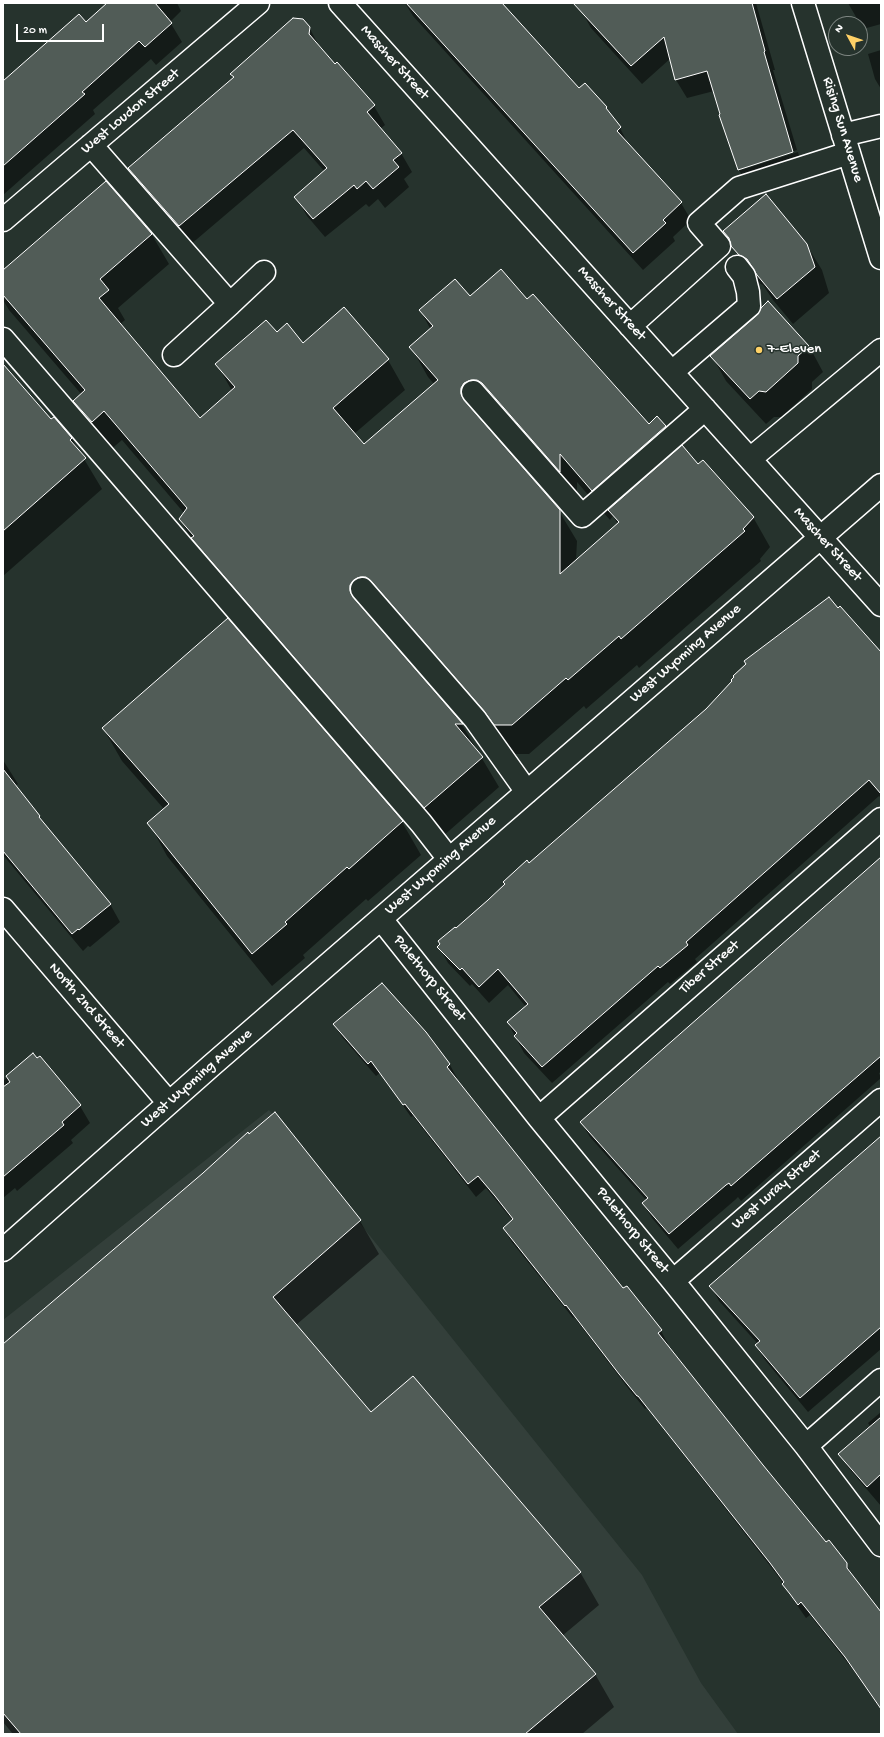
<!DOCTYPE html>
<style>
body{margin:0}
#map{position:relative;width:884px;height:1737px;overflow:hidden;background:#26332d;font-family:"Gochi Hand",sans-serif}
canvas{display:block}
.frame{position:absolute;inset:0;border:4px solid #fff;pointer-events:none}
.north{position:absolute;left:828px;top:16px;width:40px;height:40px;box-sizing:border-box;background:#26332d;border:1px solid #7d8581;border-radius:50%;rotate:310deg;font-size:11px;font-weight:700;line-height:16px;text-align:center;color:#fff}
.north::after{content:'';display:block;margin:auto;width:14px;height:18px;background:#ffd166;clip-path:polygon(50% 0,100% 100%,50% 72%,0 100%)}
.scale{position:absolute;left:16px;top:24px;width:88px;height:18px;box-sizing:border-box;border:2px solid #fff;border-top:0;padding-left:5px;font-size:12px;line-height:14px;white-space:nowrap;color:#fff;-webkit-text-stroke:3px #26332d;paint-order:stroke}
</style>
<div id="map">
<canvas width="884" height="1737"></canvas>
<div class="frame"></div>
<div class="north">N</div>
<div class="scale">20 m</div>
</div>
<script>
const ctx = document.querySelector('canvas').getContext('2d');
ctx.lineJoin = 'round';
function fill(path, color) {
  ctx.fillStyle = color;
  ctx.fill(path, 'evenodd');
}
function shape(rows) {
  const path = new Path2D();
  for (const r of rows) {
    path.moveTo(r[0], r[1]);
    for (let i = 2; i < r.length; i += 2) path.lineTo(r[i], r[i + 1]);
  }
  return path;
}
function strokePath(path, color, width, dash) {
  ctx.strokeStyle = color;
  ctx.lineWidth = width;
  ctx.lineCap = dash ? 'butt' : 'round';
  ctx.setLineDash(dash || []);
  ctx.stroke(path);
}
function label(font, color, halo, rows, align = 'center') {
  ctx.font = font + ' "Gochi Hand",sans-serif';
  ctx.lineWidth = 3;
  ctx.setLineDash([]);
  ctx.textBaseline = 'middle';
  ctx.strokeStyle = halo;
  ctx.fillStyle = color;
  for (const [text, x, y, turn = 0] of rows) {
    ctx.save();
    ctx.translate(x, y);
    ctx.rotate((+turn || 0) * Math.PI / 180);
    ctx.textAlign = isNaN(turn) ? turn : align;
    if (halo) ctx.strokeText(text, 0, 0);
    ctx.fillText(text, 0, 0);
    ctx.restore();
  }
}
fill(shape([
 [269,1110,642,1575,701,1683,738,1734,3,1734,3,1320]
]), '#333f3a');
fill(shape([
 [109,3,177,3,181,11,170,22,182,42,156,65,151,59,93,110,95,114,3,195,3,81,86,24],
 [405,3,501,3,579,89,606,108,620,128,629,146,681,203,691,220,673,237,675,241,643,270,413,16],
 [588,3,756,3,775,70,773,70,797,150,741,168,741,170,798,152,803,171,749,188,739,170,714,91,687,98,676,80,671,58,642,84,591,28,581,10],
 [848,3,881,3,881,24,863,29],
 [309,27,320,48,374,106,385,125,380,129,401,153,412,172,404,179,409,187,385,208,378,199,369,207,366,204,325,237,307,216,296,197,325,172,304,148,190,245,140,187,129,168,234,78,232,74],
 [881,50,881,89,875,79,868,54],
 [106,183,152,235,169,264,118,308,125,320,120,324,200,420,232,391,217,364,277,333,303,344,344,309,388,360,405,390,354,434,364,445,435,385,428,377,411,347,431,330,420,310,470,297,527,300,649,425,657,418,665,427,678,450,698,465,753,517,770,547,760,559,761,561,639,668,637,665,586,709,584,706,529,754,512,754,370,609,367,615,462,725,499,787,442,837,197,548,180,519,184,513,122,440,109,451,91,430,74,401,82,395,9,310,3,300,3,271],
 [481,412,577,500,577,482,610,520,613,516,618,524,576,560,577,541,559,511,478,418],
 [724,231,806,244,822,270,829,293,793,324,773,300,763,285,755,281,747,271],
 [809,346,823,372,812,382,812,389,781,417,774,417,766,424,726,381,712,356],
 [3,365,51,420,53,418,72,439,102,489,3,576],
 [838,609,881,653,881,798,879,796,695,959,697,962,670,984,668,982,552,1083,524,1053,508,1023,526,1007,508,985,489,1003,472,984,470,986,448,963,439,947,529,865],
 [228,620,402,822,421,855,368,901,366,899,303,955,305,958,272,986,167,856,149,823,164,809,122,761,103,728],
 [3,760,18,784,15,786,44,826,110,904,120,922,90,947,88,946,83,951,3,855],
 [881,858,881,1072,879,1073,881,1078,741,1201,738,1197,735,1200,678,1249,652,1218,643,1203,646,1200,590,1137,581,1122],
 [334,1024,425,1033,450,1065,457,1078,455,1079,623,1289,661,1331,668,1344,667,1345,825,1544,846,1563,854,1579,881,1614,881,1706,879,1707,854,1671,810,1615,806,1618,799,1608,778,1576,647,1408,645,1409,628,1388,574,1317,573,1318,511,1241,504,1228,513,1221,486,1188,476,1197,413,1116,411,1117,380,1073,376,1076,342,1037],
 [34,1055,37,1060,39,1057,80,1106,90,1123,71,1140,73,1143,17,1191,15,1188,3,1198,3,1081],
 [881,1137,881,1349,808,1412,765,1360,756,1345,758,1344,719,1301,711,1286],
 [360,1221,379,1254,296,1325,371,1413,580,1572,599,1605,562,1636,595,1674,614,1707,582,1734,13,1734,3,1722,3,1345],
 [881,1412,881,1506,847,1466,840,1454,871,1428,868,1423]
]), '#0007');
const building = shape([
 [107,3,155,3,172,23,145,47,139,41,82,92,85,94,3,166,3,81,79,14,86,22,107,3],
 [406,3,502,3,579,88,585,83,607,107,606,108,621,127,617,131,682,202,663,220,666,223,633,253,406,3],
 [573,3,752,3,765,51,764,52,793,152,738,170,719,115,720,114,707,71,675,80,664,37,631,66,573,3],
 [293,18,303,19,310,27,309,34,335,64,337,62,375,105,367,112,402,153,393,160,399,167,373,189,366,181,357,189,354,185,313,219,294,197,327,168,293,130,179,226,128,168,234,77,230,74,293,18],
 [106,181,152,234,100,279,109,290,99,298,200,418,235,387,215,364,266,320,277,332,287,323,303,343,344,307,389,359,333,408,364,444,438,380,409,347,433,326,419,310,455,279,470,296,501,269,527,299,533,294,649,424,657,416,666,426,592,491,560,454,560,472,482,383,477,380,471,380,464,383,461,388,461,394,464,400,560,510,560,574,619,522,608,510,682,445,698,464,703,460,754,517,743,529,745,531,621,639,619,636,568,680,566,678,512,725,494,725,484,711,371,581,366,577,360,577,354,580,350,585,350,591,353,597,463,724,455,724,483,757,424,808,191,538,194,536,179,519,187,508,104,411,92,422,73,401,85,390,3,295,3,270,106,181],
 [766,194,807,244,815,267,777,299,757,275,747,259,739,255,731,246,729,238,723,231,766,194],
 [768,301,809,346,798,356,798,363,766,392,759,391,750,399,710,356,757,315,761,308,768,301],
 [3,364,51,419,54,417,72,438,70,440,86,458,3,531,3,364],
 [829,597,838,608,840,606,881,652,881,794,869,780,686,942,688,945,660,968,658,966,542,1067,514,1036,517,1033,507,1022,528,1004,498,969,479,987,462,968,460,970,437,947,440,944,438,941,455,927,456,928,488,900,505,884,503,882,527,860,529,863,706,709,732,681,731,680,734,677,733,676,746,664,744,661,829,597],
 [228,618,403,821,349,869,347,867,285,922,287,924,252,954,147,823,169,804,102,728,228,618],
 [3,769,40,816,39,817,111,904,79,930,78,929,72,934,3,851,3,769],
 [881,857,881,1056,731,1186,729,1183,726,1185,669,1234,642,1203,648,1198,580,1122,881,857],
 [382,983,426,1032,450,1064,447,1067,564,1214,623,1288,627,1286,662,1330,658,1333,763,1465,826,1542,829,1540,847,1563,847,1568,881,1612,881,1709,845,1657,801,1602,798,1605,790,1594,782,1584,784,1582,770,1563,638,1396,637,1396,619,1374,566,1305,565,1306,503,1228,513,1219,495,1196,478,1176,468,1184,405,1104,403,1105,371,1061,368,1064,333,1024,382,983],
 [33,1053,37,1058,40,1056,81,1105,62,1122,64,1125,3,1177,3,1087,10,1082,6,1076,33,1053],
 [275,1112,361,1220,273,1297,371,1412,413,1376,581,1572,539,1607,596,1674,525,1734,21,1734,3,1713,3,1344,203,1173,248,1132,249,1134,275,1112],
 [881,1136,881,1327,800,1398,755,1345,760,1341,709,1286,881,1136],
 [881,1417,881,1474,867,1487,838,1454,881,1417]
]);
fill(building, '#515c57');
strokePath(building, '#fff', 1);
const minor = shape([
 [340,3,881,605],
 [803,3,881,258],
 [843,135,881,126],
 [91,145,230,304,264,272],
 [3,220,258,3],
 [630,326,719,246,699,223,739,188,849,153],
 [3,339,421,823,449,859],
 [174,355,230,304],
 [672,372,749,306,748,292,744,276,737,267],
 [473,392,582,516,705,409],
 [750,459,881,350],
 [362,589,475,719,527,792],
 [3,909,169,1103],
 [381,919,539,1118,673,1281,806,1446,881,1545],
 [539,1118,881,819],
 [3,1250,212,1065,881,485],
 [673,1281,881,1100],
 [806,1446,881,1380]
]);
strokePath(minor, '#fff', 25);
strokePath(minor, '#26332d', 22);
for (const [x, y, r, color] of [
 [759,350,4,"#ffd166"]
]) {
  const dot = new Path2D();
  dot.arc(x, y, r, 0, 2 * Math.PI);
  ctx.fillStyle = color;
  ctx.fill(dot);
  strokePath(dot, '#26332d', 1.5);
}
label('15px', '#fff', '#26332d', [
 ["Mascher Street",394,63,48],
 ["West Loudon Street",131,112,-40],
 ["Rising Sun Avenue",842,130,73],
 ["Mascher Street",611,304,48],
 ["Mascher Street",827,545,48],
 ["West Wyoming Avenue",686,654,-41],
 ["West Wyoming Avenue",441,866,-41],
 ["Tiber Street",710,968,-41],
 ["Palethorp Street",429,979,51],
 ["North 2nd Street",86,1006,49],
 ["West Wyoming Avenue",197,1079,-41],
 ["West Luray Street",777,1190,-41],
 ["Palethorp Street",632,1231,51]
]);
label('15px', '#fff', '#26332d', [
 ["7-Eleven",767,350]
], 'left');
</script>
